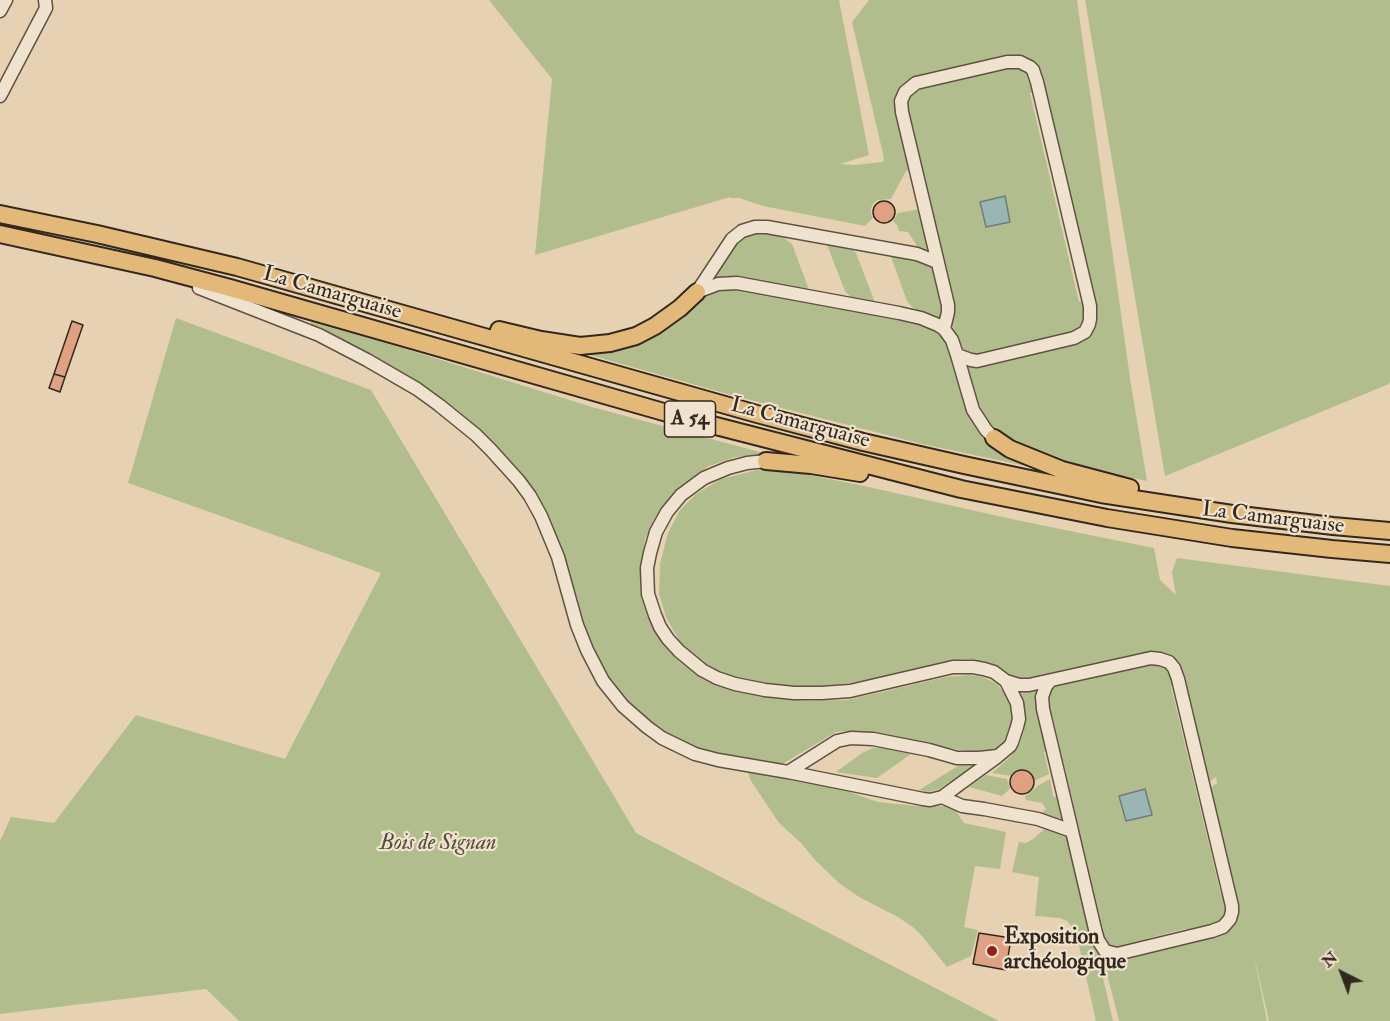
<!DOCTYPE html>
<meta charset="utf-8">
<style>
body{margin:0}
#map{position:relative;width:1390px;height:1021px;overflow:hidden;background:#e6d2b3;font-family:"IM FELL Double Pica",serif}
canvas{display:block}
.north{position:absolute;left:1312px;top:943px;width:60px;height:60px;-webkit-text-stroke:4px #efe2ce;paint-order:stroke;rotate:318deg;font-size:16px;font-weight:700;line-height:24px;text-align:center;color:#34281d}
.north::after{content:'';display:block;margin:auto;width:21px;height:27px;background:#34281d;clip-path:polygon(50% 0,100% 100%,50% 72%,0 100%)}
</style>
<div id="map">
<canvas width="1390" height="1021"></canvas>
<div class="north">N</div>
</div>
<script>
const ctx = document.querySelector('canvas').getContext('2d');
ctx.lineJoin = 'round';
function fill(path, color) {
  ctx.fillStyle = color;
  ctx.fill(path, 'evenodd');
}
function shape(rows) {
  const path = new Path2D();
  for (const r of rows) {
    if (r.length === 3) {
      path.moveTo(r[0] + r[2], r[1]);
      path.arc(r[0], r[1], r[2], 0, 2 * Math.PI);
      continue;
    }
    path.moveTo(r[0], r[1]);
    for (let i = 2; i < r.length; i += 2) path.lineTo(r[i], r[i + 1]);
  }
  return path;
}
function strokePath(path, color, width, dash) {
  ctx.strokeStyle = color;
  ctx.lineWidth = width;
  ctx.lineCap = dash ? 'butt' : 'round';
  ctx.setLineDash(dash || []);
  ctx.stroke(path);
}
function label(font, color, halo, rows, align = 'center') {
  ctx.font = font + ' "IM FELL Double Pica",serif';
  ctx.lineWidth = 4.5;
  ctx.setLineDash([]);
  ctx.textBaseline = 'middle';
  ctx.strokeStyle = halo;
  ctx.fillStyle = color;
  for (const [text, x, y, turn = 0] of rows) {
    ctx.save();
    ctx.translate(x, y);
    ctx.rotate((+turn || 0) * Math.PI / 180);
    ctx.textAlign = isNaN(turn) ? turn : align;
    if (halo) ctx.strokeText(text, 0, 0);
    ctx.fillText(text, 0, 0);
    ctx.restore();
  }
}
fill(shape([
 [489,0,839,0,869,155,840,164,855,165,883,162,884,158,852,22,869,0,1077,0,1130,378,1147,481,1080,467,1022,446,997,430,987,421,979,405,965,363,1092,329,1025,60,903,90,911,169,906,171,891,199,878,200,874,203,871,208,871,214,873,218,865,226,763,206,739,198,730,198,730,197,535,255,552,79],
 [1085,0,1390,0,1390,381,1389,384,1165,476],
 [1011,66,1025,70,1030,76,1035,91,1030,93,1079,302,1084,301,1086,314,1084,323,1079,331,976,357,964,352,959,345,951,321,906,111,907,97,920,86],
 [920,209,932,255,919,249,908,232,899,231,897,225,893,221,898,213],
 [754,232,763,232,772,233,784,238,792,244,808,287,807,292,712,279,735,243],
 [827,245,849,247,856,253,874,300,873,304,857,300,850,296,845,291],
 [896,256,921,260,935,269,946,314,944,317,937,317,921,313,912,307,907,301,891,257],
 [729,288,929,326,944,338,949,346,966,408,976,425,986,440,1027,464,1026,466,922,444,731,395,590,355,591,352,698,300,710,291],
 [176,318,371,390,636,833,999,1021,239,1021,206,989,0,1014,0,841,11,817,54,823,136,715,285,759,381,573,128,483],
 [311,322,383,342,592,407,767,454,735,457,709,466,692,478,673,494,659,512,645,539,640,573,641,597,651,624,664,644,679,661,705,680,734,691,768,697,807,701,847,700,946,677,969,675,983,677,997,684,1009,699,1015,715,1013,731,999,749,980,753,847,731,836,732,784,763,777,765,744,760,699,750,663,733,627,703,611,684,599,663,588,641,577,596,552,525,531,489,504,455,480,431,403,374,367,353,311,324],
 [757,470,795,472,864,486,1016,520,1154,548,1160,580,1176,595,1172,572,1177,558,1390,586,1390,1021,1269,1021,1254,955,1267,1021,1119,1021,1106,970,1108,963,1114,956,1230,924,1209,789,1217,783,1216,777,1207,783,1169,658,1030,682,1010,677,1000,670,984,662,968,659,949,661,864,681,836,685,809,687,776,685,724,674,708,667,696,659,680,642,666,617,659,594,660,564,668,533,680,510,696,494,721,479],
 [1146,664,1163,664,1168,669,1175,685,1171,686,1221,895,1225,895,1228,913,1224,921,1191,932,1185,929,1149,938,1144,944,1122,949,1112,947,1105,942,1100,935,1104,933,1052,714,1048,715,1048,692,1051,687,1057,683],
 [1018,688,1041,688,1049,750,1044,752,1049,774,1034,781,1031,774,1025,771,1018,771,1012,776,992,773,1011,756,1020,743,1024,730,1025,715,1023,702],
 [873,748,881,748,911,754,877,778,836,772,862,753],
 [975,765,939,789,929,792,919,790,958,766],
 [747,769,832,786,878,802,916,806,949,806,955,810,964,823,1006,832,1000,869,975,866,964,927,978,930,971,956,947,967,921,935,914,928,898,917,859,897,839,883,816,861,801,843,779,823,751,781],
 [986,775,1007,779,1010,789,1002,796,969,787],
 [1050,779,1053,796,1060,800,1065,823,1038,816,1046,809,1042,803,1026,800,1025,796,1030,793,1036,787],
 [1048,826,1066,834,1070,839,1101,951,1099,960,1113,1021,1096,1021,1076,932,1067,921,1060,918,1035,916,1039,877,1012,872,1019,842,1026,843,1033,839]
]), '#b2bd8e');
const water = shape([
 [1005,196,1010,222,986,227,980,202,1005,196],
 [1145,789,1152,815,1126,821,1119,796,1145,789]
]);
fill(water, '#98b6b4');
strokePath(water, '#707d78', 1.5);
const building = shape([
 [884,212,11],
 [72,321,83,325,65,377,54,374,72,321],
 [54,374,65,377,60,392,49,388,54,374],
 [1022,782,12],
 [979,933,1011,938,1006,970,973,964,979,933]
]);
fill(building, '#dfa183');
strokePath(building, '#34281d', 1.5);
const minor = shape([
 [0,11,6,0],
 [0,96,46,8,45,0],
 [199,288,319,335,367,360,417,389,439,405,476,435,491,450,519,481,530,496,541,516,558,557,577,625,587,650,603,681,623,706,647,727,662,738,695,754,718,760,788,772,923,799,930,800,942,797,962,806,984,809,1038,819,1072,831,1095,929,1098,940,1105,951,1117,954,1212,931,1223,927,1230,919,1232,912,1232,906,1178,679,1174,668,1169,662,1160,659,1151,658,1029,685,1019,685,1006,681,994,672,984,669,973,667,953,667,850,691,822,693,794,693,765,690,735,684,717,678,702,670,679,651,668,639,660,627,655,615,648,594,647,568,650,553,656,532,667,512,681,495,704,478,728,468,747,463,766,461],
 [697,292,718,284,737,283,899,313,921,318,938,325,944,329,952,340,957,355,973,410,986,430,994,438],
 [697,292,732,239,742,231,755,227,767,227,917,254,937,262],
 [944,329,948,312,948,305,902,112,901,101,905,92,916,83,1007,62,1020,62,1030,67,1033,70,1037,82,1090,306,1090,319,1089,324,1085,332,1074,338,977,361,971,360,957,355],
 [1050,681,1046,686,1042,697,1043,709,1072,831],
 [788,772,837,741,851,738,873,739,929,750,957,758,979,758,998,756,1010,746,1012,742,1017,727,1019,719,1017,703,1006,681],
 [942,797,997,757]
]);
const highway = shape([
 [0,214,97,234,237,267,757,414,863,442,964,465,1101,494,1232,514,1333,526,1390,531],
 [0,234,155,268,230,288,681,417,961,489,1107,518,1232,538,1332,549,1390,554],
 [499,330,541,340,580,346,610,343,636,336,655,326,680,308,697,292],
 [994,438,1010,449,1062,470,1130,488],
 [766,461,811,465,860,473]
]);
strokePath(minor, '#605242', 15);
strokePath(highway, '#34281d', 20);
strokePath(minor, '#efe2ce', 12);
strokePath(highway, '#e3b97a', 16);
for (const [x, y, r, color] of [
 [992,951,6,"#8f2418"]
]) {
  const dot = new Path2D();
  dot.arc(x, y, r, 0, 2 * Math.PI);
  ctx.fillStyle = color;
  ctx.fill(dot);
  strokePath(dot, '#efe2ce', 2);
}
for (const [x, y, w] of [
 [690,419,51]
]) {
  const box = new Path2D();
  box.roundRect(x - w / 2, y - 18, w, 36, 4.5);
  ctx.fillStyle = '#efe2ce';
  ctx.fill(box);
  strokePath(box, '#34281d', 1.5);
}
label('bold 21px', '#34281d', null, [
 ["A 54",690,419]
]);
label('22px', '#34281d', '#efe2ce', [
 ["La Camarguaise",332,294,16],
 ["La Camarguaise",800,424,15],
 ["La Camarguaise",1273,519,7]
]);
label('italic 22px', '#544d39', '#efe2ce', [
 ["Bois de Signan",438,844]
]);
label('bold 22px', '#34281d', '#efe2ce', [
 ["Exposition",1004,938],
 ["archéologique",1004,963]
], 'left');
</script>
